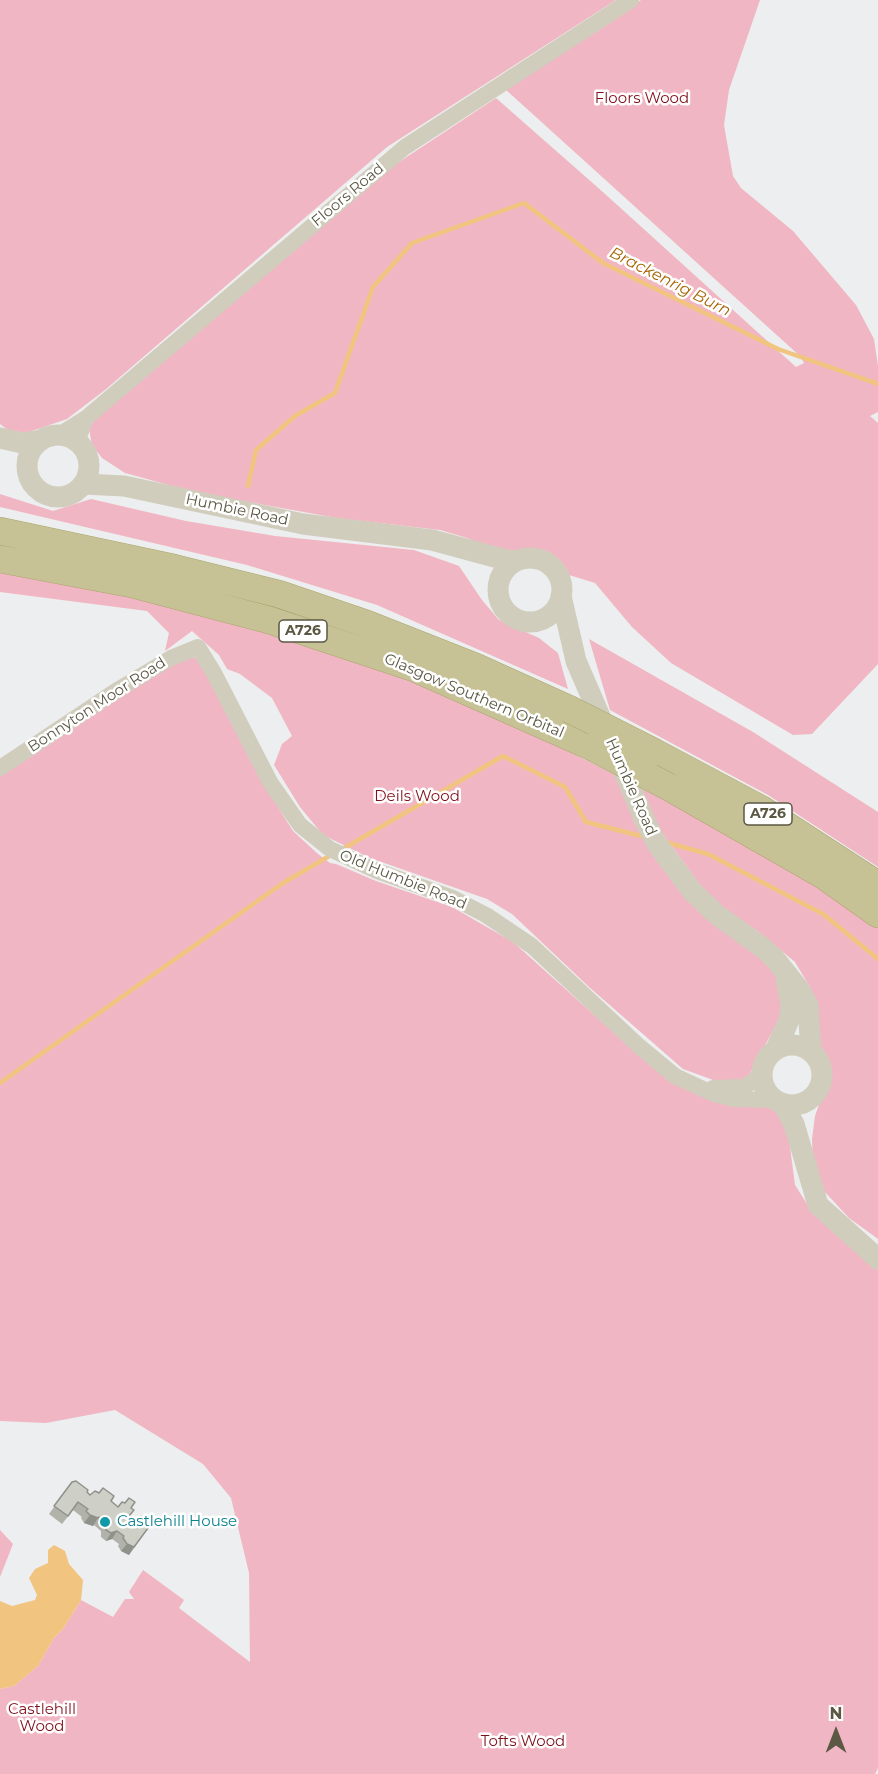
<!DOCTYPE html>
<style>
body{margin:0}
#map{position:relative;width:878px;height:1774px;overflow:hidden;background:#eceeef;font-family:Montserrat,sans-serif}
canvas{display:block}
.north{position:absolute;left:806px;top:1702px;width:60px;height:60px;-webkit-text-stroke:4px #fff;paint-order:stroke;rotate:0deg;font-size:16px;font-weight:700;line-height:24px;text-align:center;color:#5b5844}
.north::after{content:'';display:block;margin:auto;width:21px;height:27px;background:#5b5844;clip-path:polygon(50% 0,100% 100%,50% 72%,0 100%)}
</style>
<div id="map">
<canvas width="878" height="1774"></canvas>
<div class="north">N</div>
</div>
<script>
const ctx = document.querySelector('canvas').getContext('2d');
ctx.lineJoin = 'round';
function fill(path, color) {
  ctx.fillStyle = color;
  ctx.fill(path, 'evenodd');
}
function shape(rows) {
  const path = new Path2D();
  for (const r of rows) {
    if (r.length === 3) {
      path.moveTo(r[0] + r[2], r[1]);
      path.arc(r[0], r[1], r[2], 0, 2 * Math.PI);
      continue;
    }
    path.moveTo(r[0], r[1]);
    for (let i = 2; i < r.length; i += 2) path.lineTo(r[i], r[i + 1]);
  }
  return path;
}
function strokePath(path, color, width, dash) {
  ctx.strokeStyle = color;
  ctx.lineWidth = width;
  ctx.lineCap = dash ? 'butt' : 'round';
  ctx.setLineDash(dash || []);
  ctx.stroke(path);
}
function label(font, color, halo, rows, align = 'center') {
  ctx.font = font + ' Montserrat,sans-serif';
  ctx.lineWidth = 5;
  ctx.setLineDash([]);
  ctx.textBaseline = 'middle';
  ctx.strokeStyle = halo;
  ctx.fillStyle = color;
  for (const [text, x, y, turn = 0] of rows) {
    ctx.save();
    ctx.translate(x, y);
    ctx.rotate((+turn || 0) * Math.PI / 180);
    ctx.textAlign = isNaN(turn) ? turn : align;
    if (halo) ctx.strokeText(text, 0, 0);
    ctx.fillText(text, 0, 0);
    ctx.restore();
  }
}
fill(shape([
 [0,0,616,0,387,147,105,390,67,419,26,433,8,430,0,424],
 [641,0,760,0,729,90,724,125,733,176,741,188,793,231,856,305,874,339,878,366,878,412,870,416,878,423,878,664,812,734,793,735,671,663,632,627,595,583,569,575,561,562,545,554,525,551,507,553,495,550,467,538,440,530,337,518,198,493,125,473,102,458,92,445,89,429,99,413,387,170,496,98,604,193,796,367,804,363,801,357,505,89],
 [0,494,53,511,91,499,186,521,275,536,414,550,459,566,482,600,499,620,539,638,558,653,568,689,377,605,247,565,0,507],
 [0,566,234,620,454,694,618,776,635,824,775,970,784,1010,752,1070,745,1080,716,1081,683,1069,589,987,512,914,487,899,370,858,323,835,300,807,274,765,282,744,292,736,272,698,240,674,227,669,219,655,192,631,165,651,169,633,147,611,0,592],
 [589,639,753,732,878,812,878,867,768,795,610,710],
 [194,657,203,663,260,778,293,831,318,854,330,863,336,864,376,881,452,907,513,942,630,1047,689,1090,777,1108,787,1124,795,1185,809,1207,878,1270,878,1768,875,1774,0,1774,0,1689,14,1686,38,1666,54,1638,63,1629,81,1600,113,1617,125,1599,134,1599,129,1592,143,1570,184,1600,179,1608,250,1662,249,1573,231,1498,203,1464,115,1410,46,1423,0,1421,0,773,178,661],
 [639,787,728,833,878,925,878,1239,849,1218,824,1191,813,1165,812,1139,815,1116,829,1076,828,1062,820,1046,811,989,795,962,756,930,722,907,703,889,660,830],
 [0,1530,13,1544,0,1577]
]), '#f1b6c3');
fill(shape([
 [54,1545,65,1551,69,1564,83,1580,81,1600,63,1629,54,1638,38,1666,14,1686,0,1689,0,1601,12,1606,35,1600,37,1595,29,1578,35,1569,48,1563,48,1550]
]), '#f1c480');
strokePath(shape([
 [248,486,256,450,295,416,335,393,373,287,412,243,524,203,603,263,778,349,878,384],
 [665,842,708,854,823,914,878,959],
 [341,850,503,756,565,787,586,822,645,837],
 [0,1083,283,883,331,855]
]), '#f1c480', 4.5);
const trunk = shape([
 [0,531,174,568,279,594,367,624,476,667,569,709],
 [0,559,132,584,269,620,414,668,592,747],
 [654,752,761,809,878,885],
 [669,787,823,875,878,914]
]);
strokePath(trunk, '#aba66b', 28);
strokePath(shape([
 [59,435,86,418,405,147,631,0],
 [77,442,86,418],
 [0,768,119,689,171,658,198,647,214,673,270,782,300,825,330,849,377,871,453,898,486,915,532,946,640,1047,675,1076,714,1094,734,1099,775,1100],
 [713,1088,743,1087,754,1081,761,1072]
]), '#d0cdbc', 16);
strokePath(shape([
 [58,466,31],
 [0,438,22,443,41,440],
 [84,484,124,486,303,524,432,540,506,560,516,561],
 [530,590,32],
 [561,596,576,661,646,823,657,844,692,891,716,914,763,948,775,959,799,989,808,1005,811,1052],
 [792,1075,30],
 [776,1049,789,1020,791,1006,786,978],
 [783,1104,794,1124,818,1205,878,1259]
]), '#d0cdbc', 21);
strokePath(trunk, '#c6c295', 27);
const trunkBridge = shape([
 [569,709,654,752],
 [592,747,669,787]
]);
strokePath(trunkBridge, '#aba66b', 28, []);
strokePath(trunkBridge, '#c6c295', 27);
fill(shape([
 [72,1482,90,1495,111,1502,118,1507,131,1508,129,1516,129,1555,121,1551,118,1546,119,1544,112,1539,106,1541,101,1537,101,1531,94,1525,93,1526,84,1523,81,1518,82,1517,73,1510,62,1524,49,1514]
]), '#b1b2aa');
fill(shape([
 [90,1515,98,1518,93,1526,84,1523],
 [151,1524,129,1555,121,1551,127,1544],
 [117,1531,112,1539,106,1541,111,1533]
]), '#90918b');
const building = shape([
 [76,1481,88,1490,87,1492,90,1495,95,1491,99,1493,103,1488,114,1496,111,1501,118,1507,122,1502,125,1503,129,1498,135,1502,131,1508,134,1510,129,1516,136,1521,141,1516,151,1524,134,1547,127,1544,123,1538,124,1536,117,1531,111,1533,106,1530,106,1523,99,1517,98,1518,90,1515,86,1511,88,1509,78,1502,68,1516,54,1506,72,1482,76,1481]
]);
fill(building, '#cecfc6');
strokePath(building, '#90918b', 1.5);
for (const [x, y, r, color] of [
 [105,1522,6,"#0f9aa8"]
]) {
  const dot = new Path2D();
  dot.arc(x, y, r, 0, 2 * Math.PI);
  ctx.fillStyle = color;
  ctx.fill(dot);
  strokePath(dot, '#fff', 2);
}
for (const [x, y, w] of [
 [303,631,48],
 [768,814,48]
]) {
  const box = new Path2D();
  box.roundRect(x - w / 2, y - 11, w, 22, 4.5);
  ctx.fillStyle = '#fff';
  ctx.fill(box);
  strokePath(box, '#5b5844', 1.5);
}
label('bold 14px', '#5b5844', null, [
 ["A726",303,631],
 ["A726",768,814]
]);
label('15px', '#80111c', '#fff', [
 ["Floors Wood",642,99],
 ["Deils Wood",417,797],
 ["Castlehill",42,1710],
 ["Wood",42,1727],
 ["Tofts Wood",523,1742]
]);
label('15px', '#5b5844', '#fff', [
 ["Floors Road",348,195,-40],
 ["Humbie Road",237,510,12],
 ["Glasgow Southern Orbital",474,696,23],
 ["Bonnyton Moor Road",97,705,-33],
 ["Humbie Road",631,787,66],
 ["Old Humbie Road",403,880,22]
]);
label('15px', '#0d838f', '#fff', [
 ["Castlehill House",117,1522]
], 'left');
label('italic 16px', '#a66604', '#fff', [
 ["Brackenrig Burn",670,282,27]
]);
</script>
